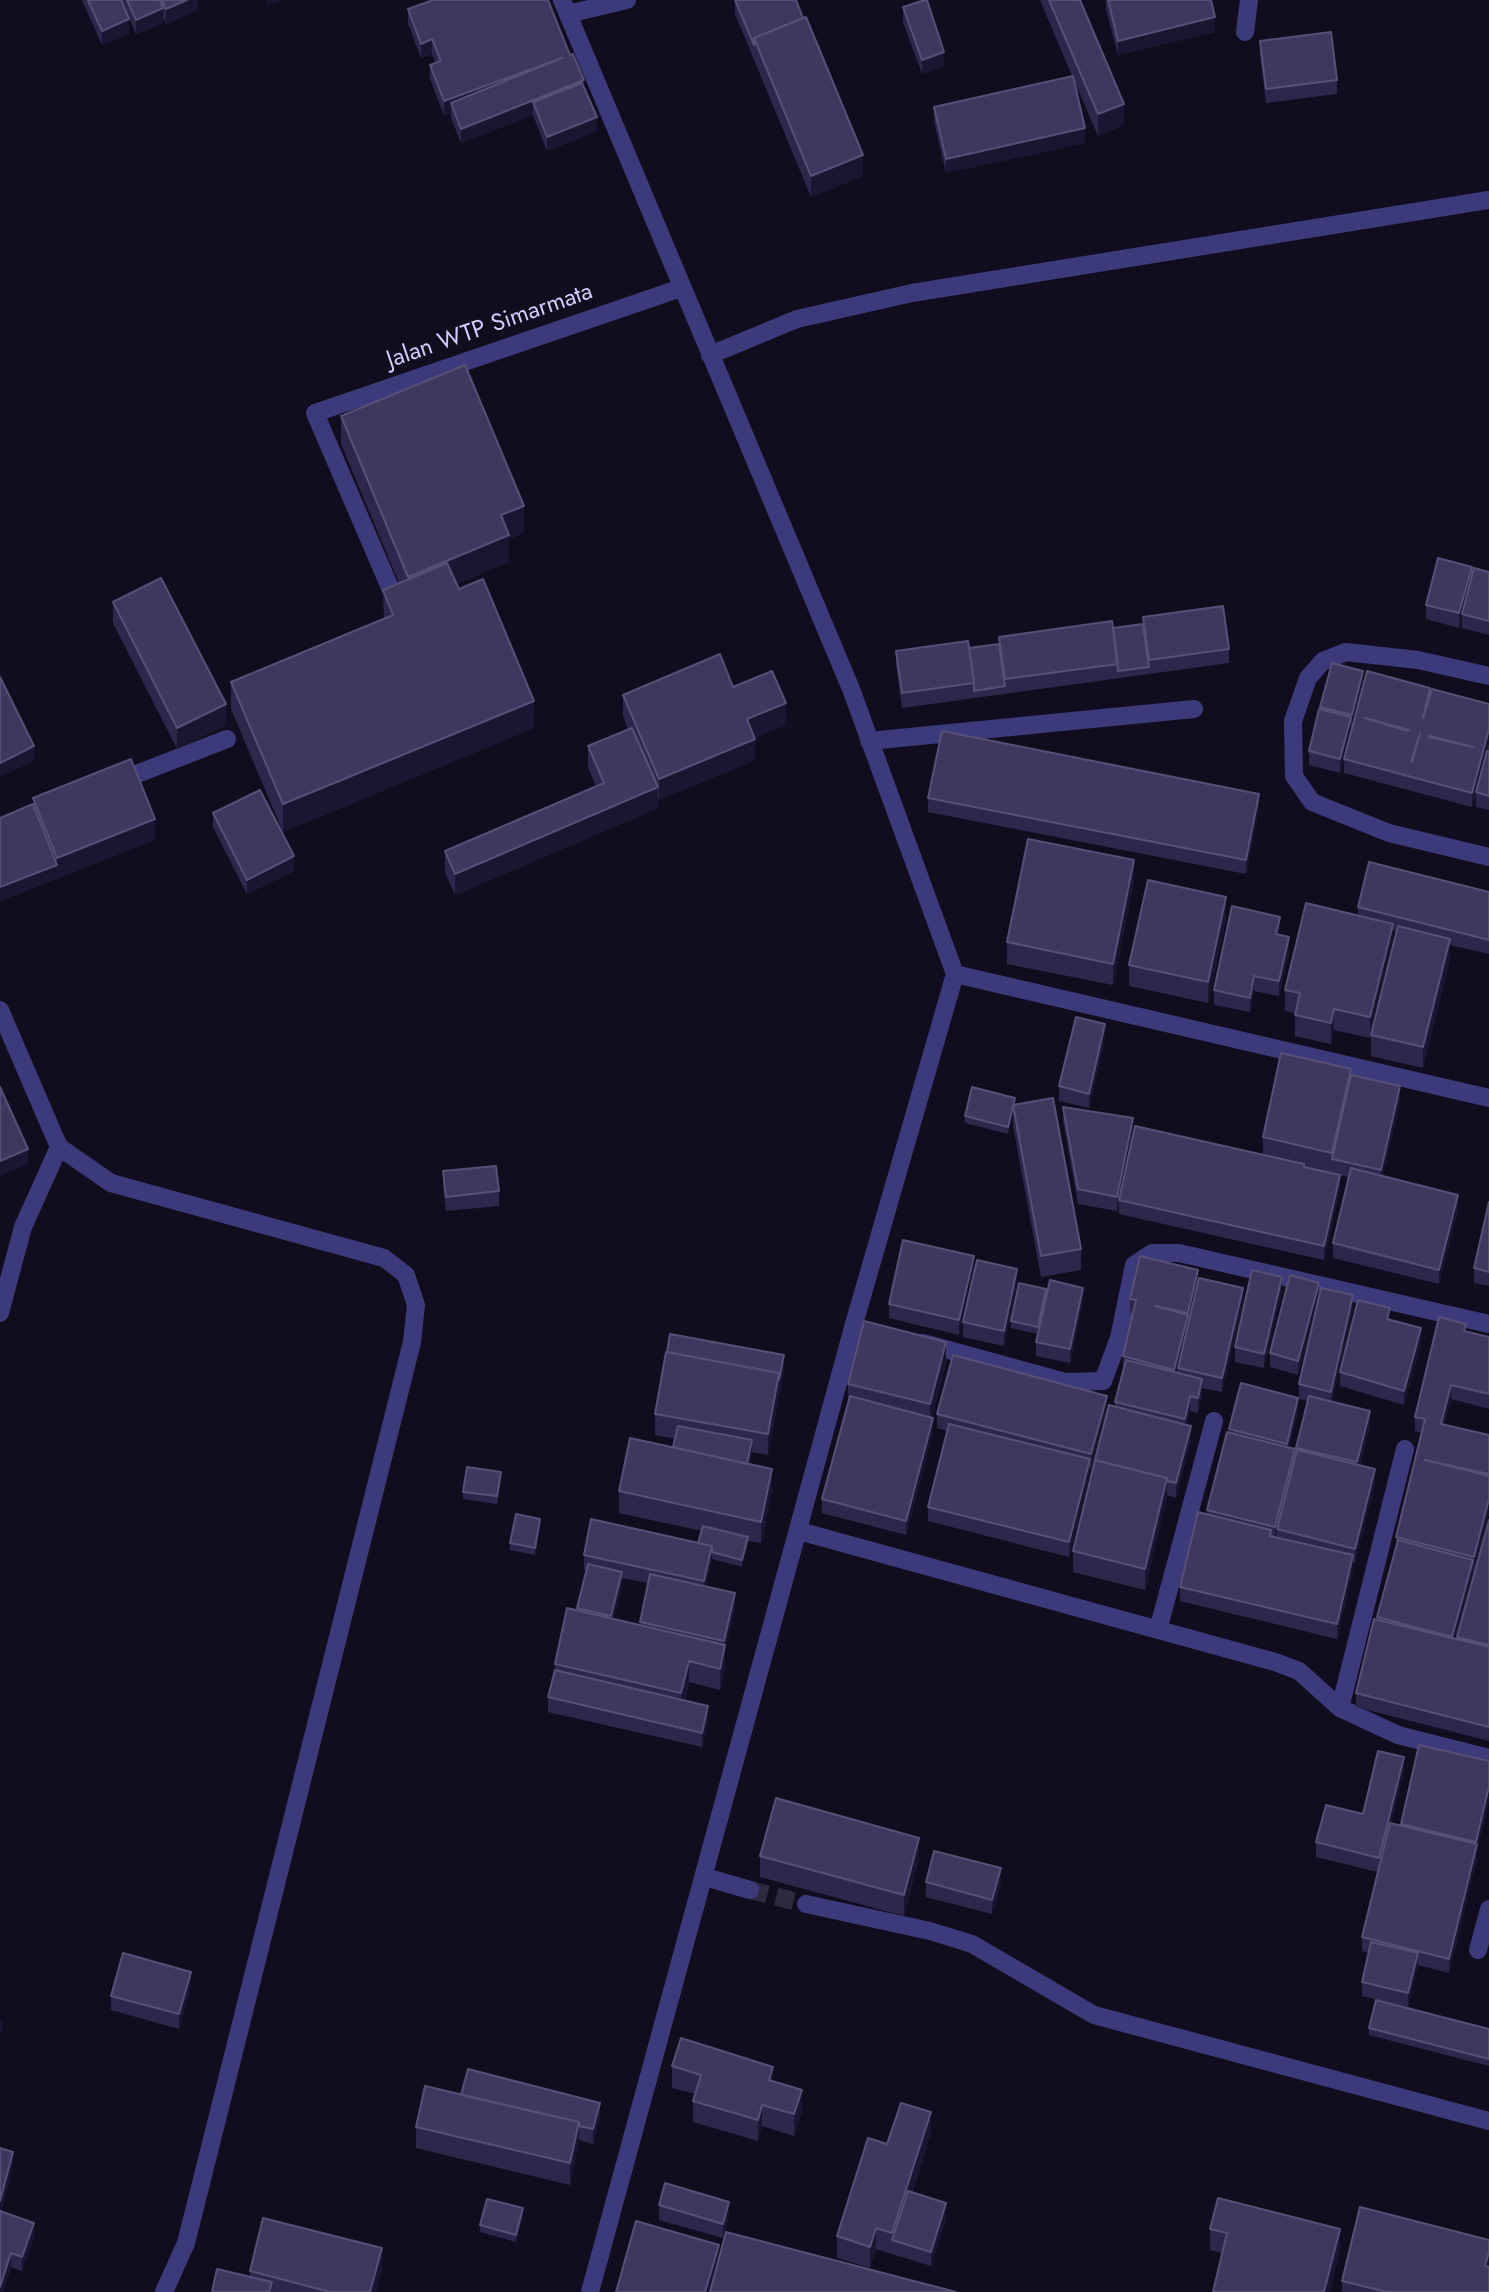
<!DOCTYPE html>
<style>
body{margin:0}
canvas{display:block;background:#100d1e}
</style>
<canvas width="1489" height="2292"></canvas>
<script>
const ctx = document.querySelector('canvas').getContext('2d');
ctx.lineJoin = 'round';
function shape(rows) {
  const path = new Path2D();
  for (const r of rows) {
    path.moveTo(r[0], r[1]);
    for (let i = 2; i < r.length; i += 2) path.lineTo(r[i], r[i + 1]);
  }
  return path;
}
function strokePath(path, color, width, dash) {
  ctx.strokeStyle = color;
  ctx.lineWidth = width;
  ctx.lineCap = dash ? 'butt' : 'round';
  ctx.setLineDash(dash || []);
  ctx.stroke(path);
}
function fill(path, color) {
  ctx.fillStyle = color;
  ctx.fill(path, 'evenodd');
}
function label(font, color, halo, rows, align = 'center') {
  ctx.font = font + ' Jost,sans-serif';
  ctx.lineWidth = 5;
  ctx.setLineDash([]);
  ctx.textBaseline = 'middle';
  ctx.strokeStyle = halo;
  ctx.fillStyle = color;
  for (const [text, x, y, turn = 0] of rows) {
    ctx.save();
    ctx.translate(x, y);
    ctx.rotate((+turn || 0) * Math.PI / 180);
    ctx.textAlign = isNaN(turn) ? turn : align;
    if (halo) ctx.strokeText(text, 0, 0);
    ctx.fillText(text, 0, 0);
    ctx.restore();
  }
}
strokePath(shape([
 [750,1890,806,1904]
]), '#2d2a3f', 18, [18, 9]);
strokePath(shape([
 [562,0,851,689,955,974,854,1324,590,2292],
 [568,14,627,0],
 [1245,32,1249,0],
 [710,355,797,319,912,293,1489,200],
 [394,597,315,413,681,288],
 [1489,676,1418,660,1346,652,1323,661,1308,678,1293,721,1294,776,1312,802,1389,833,1489,857],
 [869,741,1194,709],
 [116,782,227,739],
 [955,974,1489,1098],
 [0,1010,59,1147,111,1183,384,1258,406,1275,416,1305,412,1342,186,2243,164,2292],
 [0,1313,23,1227,59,1147],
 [923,1343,1065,1382,1103,1381,1119,1338,1134,1265,1152,1253,1179,1253,1489,1324],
 [799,1531,1275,1662,1299,1671,1340,1708,1398,1735,1489,1758],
 [1158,1630,1214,1421],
 [1340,1708,1405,1449],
 [705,1877,750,1890],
 [806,1904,930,1931,972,1944,1094,2015,1489,2121],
 [1478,1950,1489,1909]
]), '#3d3a7b', 18);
fill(shape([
 [82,0,121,0,129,34,102,45],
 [121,0,198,0,198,10,166,24,163,17,163,23,136,34],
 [735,0,863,176,811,197,735,14],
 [1040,0,1080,0,1124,125,1098,136,1074,80,1085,143,946,173,934,121,934,107,1072,76],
 [1106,0,1211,0,1215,32,1118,55,1106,9],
 [903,7,944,66,922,74,903,22],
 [408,9,570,55,584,86,597,131,547,151,533,115,461,143,451,118,451,113,444,115,430,79,430,65,436,63,432,54,421,58,408,24],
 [1260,41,1337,80,1337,94,1266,103,1260,55],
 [341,416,524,533,509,539,509,562,456,584,534,728,283,832,231,709,231,682,384,619,383,590,399,583,341,444],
 [1489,572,1489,635,1462,628,1462,615,1459,628,1426,619,1426,605,1472,578],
 [113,602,226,725,177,749,113,623],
 [1143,617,1229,649,1229,663,902,708,896,665,896,651,969,648,999,644,999,637,1113,628,1143,624],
 [1363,685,1430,694,1489,704,1489,810,1476,807,1476,793,1472,807,1344,773,1344,759,1340,773,1309,765,1309,751,1320,707],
 [733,687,786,725,755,737,755,760,659,800,658,798,658,808,455,895,445,872,445,851,596,786,588,767,588,746,628,729,623,716,623,695],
 [33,798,155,840,0,901,0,818,33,805],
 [928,798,1259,808,1246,874,928,812],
 [213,813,294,871,247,894,213,827],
 [1134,882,1113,985,1007,964,1007,942],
 [1489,892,1489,954,1450,945,1450,960,1423,1068,1371,1056,1371,1037,1370,1038,1334,1030,1331,1044,1295,1036,1295,1013,1285,1011,1285,990,1358,915,1358,907],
 [1393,931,1396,931,1393,945],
 [1226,918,1208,1003,1129,986,1129,965],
 [1280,931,1279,935,1289,952,1279,996,1254,991,1250,1012,1214,1005,1214,990],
 [1105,1039,1089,1108,1059,1101,1059,1086],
 [1351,1075,1400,1101,1383,1176,1458,1209,1439,1284,1333,1258,1333,1243,1349,1177,1332,1174,1340,1190,1324,1260,1119,1214,1119,1204,1117,1211,1078,1204,1063,1121,1063,1107,1133,1132,1263,1154,1263,1137],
 [1015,1105,1081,1249,1081,1270,1041,1277,1013,1126,1013,1114,1008,1134,965,1123,965,1116],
 [443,1171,499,1191,499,1206,446,1211,443,1186],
 [1489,1202,1489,1286,1474,1283,1474,1268],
 [974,1270,959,1335,889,1318,889,1304],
 [1198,1280,1243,1303,1222,1392,1202,1388,1202,1393,1198,1413,1190,1411,1187,1425,1191,1440,1176,1498,1167,1495,1145,1590,1073,1572,1073,1551,1115,1407,1115,1402,1123,1371,1123,1356,1133,1314,1130,1313,1130,1299],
 [1017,1284,1004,1346,963,1337,963,1322],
 [1282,1291,1264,1368,1235,1362,1235,1347],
 [1046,1296,1083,1302,1070,1363,1036,1356,1036,1342,1038,1334,1011,1328,1011,1321],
 [1319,1297,1298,1375,1270,1367,1270,1353],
 [1353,1310,1332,1402,1370,1425,1360,1465,1375,1483,1355,1563,1353,1562,1353,1570,1337,1639,1180,1601,1180,1587,1207,1514,1207,1510,1229,1429,1298,1413,1289,1447,1295,1458,1308,1401,1299,1399,1299,1384],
 [1390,1320,1421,1343,1404,1405,1340,1386,1340,1372],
 [1466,1331,1489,1337,1489,1409,1451,1399,1444,1424,1489,1435,1489,1513,1456,1639,1457,1640,1489,1520,1489,1741,1356,1707,1356,1693,1377,1620,1396,1546,1396,1537,1422,1433,1415,1431,1415,1417],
 [946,1363,932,1418,933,1433,906,1535,822,1513,822,1499,848,1402,848,1384],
 [784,1369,768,1455,752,1452,750,1464,772,1490,761,1543,748,1541,742,1567,712,1559,706,1586,735,1607,725,1649,725,1667,720,1690,689,1682,685,1701,708,1721,702,1747,548,1712,548,1697,555,1670,555,1664,577,1611,587,1570,584,1569,584,1555,698,1543,702,1531,619,1513,619,1491,673,1447,675,1439,655,1435,655,1414],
 [622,1578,648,1583,640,1625,613,1619,622,1587],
 [1107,1410,1091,1469,1090,1468,1090,1473,1069,1557,928,1521,928,1507,947,1431,937,1428,937,1414],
 [501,1480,497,1504,463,1499,463,1492],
 [540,1526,535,1555,510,1550,510,1543],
 [1489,1761,1489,1801,1477,1851,1477,1859,1449,1973,1418,1965,1408,2007,1362,1996,1362,1982,1369,1953,1362,1951,1362,1937,1378,1872,1316,1857,1316,1842,1363,1814,1404,1771,1391,1823,1401,1825,1401,1824],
 [760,1856,919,1859,904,1916,760,1877],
 [926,1882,1001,1883,992,1914,926,1897],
 [191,1986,179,2029,111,2010,111,1996],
 [1369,2028,1489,2029,1489,2066,1369,2035],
 [672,2066,773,2081,802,2111,794,2136,762,2126,758,2141,693,2122,693,2101,695,2094,672,2088],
 [600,2118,593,2144,579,2140,570,2185,416,2148,416,2127],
 [931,2133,912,2193,946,2218,931,2266,876,2249,870,2268,837,2258,837,2236,887,2144],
 [0,2148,13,2166,1,2212,34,2237,22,2271,11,2267,3,2292,0,2292],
 [659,2205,729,2216,723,2238,659,2220],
 [523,2216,516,2242,480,2232,480,2225],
 [1210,2229,1340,2250,1222,2253,1210,2250],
 [382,2269,376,2292,212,2292,250,2276,250,2271],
 [1342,2281,1489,2292,1342,2292]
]), '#2d274b');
fill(shape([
 [187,0,198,0,198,10,166,24,166,9],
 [267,0,284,0,267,6],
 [163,8,163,23,136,34,136,20],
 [1215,17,1215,32,1118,55,1118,41],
 [129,19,129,34,102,45,102,31],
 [432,39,432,54,421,58,421,44],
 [944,52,944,66,922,74,922,60],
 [562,58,451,103,451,113,444,115,444,101],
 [584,80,584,94,533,102,533,115,461,143,461,129],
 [1124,104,1124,125,1098,136,1098,114],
 [597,117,597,131,547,151,547,137],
 [1085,128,1085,143,946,173,946,159],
 [863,155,863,176,811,197,811,176],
 [524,506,524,533,509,539,509,562,408,604,408,577,501,515],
 [1472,567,1472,581,1459,628,1459,613],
 [1363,671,1363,685,1352,729,1352,715],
 [534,701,534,728,283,832,283,804],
 [786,703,786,725,747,741,747,719],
 [226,704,226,725,177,749,177,728],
 [1351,717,1351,731,1340,773,1340,759],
 [1489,729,1489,743,1472,807,1472,793],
 [755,739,755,760,659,800,659,779],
 [34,746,34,761,0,777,0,763],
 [658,787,658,808,455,895,455,874],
 [1259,794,1259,808,1246,874,1246,860],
 [155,819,155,840,0,901,0,887,57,865,57,858],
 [294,856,294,871,247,894,247,880],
 [1134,860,1134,882,1113,985,1113,964],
 [1226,897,1226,918,1208,1003,1208,982],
 [1280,917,1280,931,1276,949,1276,934],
 [1393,924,1393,945,1370,1038,1370,1017],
 [1289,937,1289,952,1279,996,1279,981],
 [1450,939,1450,960,1423,1068,1423,1047],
 [1254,976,1254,991,1250,1012,1250,998],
 [1334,1009,1334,1030,1331,1044,1331,1023],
 [1105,1024,1105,1039,1089,1108,1089,1094],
 [1351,1069,1351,1090,1332,1159,1332,1153],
 [1400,1086,1400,1101,1381,1185,1381,1170],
 [1013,1107,1013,1114,1008,1134,1008,1127],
 [1133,1118,1133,1132,1117,1211,1117,1197],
 [28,1149,28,1164,0,1176,0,1161],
 [1340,1175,1340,1190,1324,1260,1324,1246],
 [1458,1195,1458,1209,1439,1284,1439,1270],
 [974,1256,974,1270,959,1335,959,1320],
 [1017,1269,1017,1284,1004,1346,1004,1331],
 [1198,1270,1198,1285,1174,1384,1174,1370],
 [1282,1277,1282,1291,1264,1368,1264,1354],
 [1319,1283,1319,1297,1298,1375,1298,1361],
 [1083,1288,1083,1302,1070,1363,1070,1349],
 [1243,1288,1243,1303,1222,1392,1222,1378],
 [1046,1289,1046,1296,1038,1334,1038,1327],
 [1353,1295,1353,1310,1331,1406,1331,1392],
 [1421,1328,1421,1343,1404,1405,1404,1391],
 [946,1342,946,1363,930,1426,930,1404],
 [784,1355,784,1369,768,1455,768,1434],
 [1202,1379,1202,1393,1198,1413,1198,1398],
 [1451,1385,1451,1399,1441,1438,1441,1424],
 [1107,1396,1107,1410,1091,1469,1091,1454],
 [1190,1396,1190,1411,1185,1434,1185,1419],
 [1298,1398,1298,1413,1287,1458,1287,1444],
 [1370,1411,1370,1425,1357,1477,1357,1462],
 [933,1418,933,1433,906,1535,906,1521],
 [1191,1426,1191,1440,1176,1498,1176,1483],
 [752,1440,752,1454,747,1480,747,1465],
 [1295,1449,1295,1463,1277,1529,1275,1541,1275,1527],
 [1090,1459,1090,1473,1069,1557,1069,1542],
 [772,1469,772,1490,761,1543,761,1522],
 [1375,1469,1375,1483,1355,1563,1355,1549],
 [1167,1478,1167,1499,1145,1590,1145,1569],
 [1489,1499,1489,1513,1474,1571,1474,1557],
 [540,1519,540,1526,535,1555,535,1548],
 [748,1537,748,1544,742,1567,742,1560],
 [712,1546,712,1560,704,1596,704,1581],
 [1353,1555,1353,1570,1337,1639,1337,1624],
 [1473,1560,1473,1574,1452,1651,1452,1637],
 [622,1572,622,1587,611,1631,611,1616],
 [735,1593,735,1607,725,1649,725,1667,720,1690,720,1669,724,1652,724,1641],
 [689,1661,689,1682,681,1714,681,1693],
 [708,1706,708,1721,702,1747,702,1733],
 [1404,1757,1404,1771,1379,1872,1379,1858],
 [1489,1786,1489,1801,1477,1851,1477,1859,1449,1973,1449,1959,1476,1849,1476,1842],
 [919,1838,919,1859,904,1916,904,1895],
 [1001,1868,1001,1883,992,1914,992,1900],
 [1418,1953,1418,1967,1408,2007,1408,1993],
 [191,1972,191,1986,179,2029,179,2014],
 [2,2017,2,2031,0,2036,0,2021],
 [773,2067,773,2088,769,2080],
 [802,2090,802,2111,794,2136,794,2114],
 [600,2103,600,2118,593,2144,593,2129],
 [762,2105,762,2126,758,2141,758,2120],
 [931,2112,931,2133,896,2241,892,2240,892,2233],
 [579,2122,579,2143,570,2185,570,2163],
 [13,2152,13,2166,0,2215,0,2201],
 [729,2202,729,2216,723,2238,723,2224],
 [946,2203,946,2218,931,2266,931,2252],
 [523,2208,523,2216,516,2242,516,2235],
 [34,2223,34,2237,22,2271,22,2257],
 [876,2228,876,2249,870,2268,870,2247],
 [1340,2229,1340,2250,1330,2292,1324,2292],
 [719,2245,719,2266,711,2292,705,2292],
 [382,2248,382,2269,376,2292,370,2292],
 [1489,2252,1489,2280,1485,2266],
 [11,2253,11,2267,3,2292,0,2292,0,2287]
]), '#1a1531');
const building = shape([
 [88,0,121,0,129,19,102,31,88,0],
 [127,0,160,0,163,8,136,20,127,0],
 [162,0,187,0,166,9,162,0],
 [433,0,548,0,570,55,573,54,584,80,461,129,451,103,562,58,444,101,430,65,441,61,432,39,421,44,408,9,433,0],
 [735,0,796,0,803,18,754,38,754,45,735,0],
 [925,0,927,0,944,52,922,60,903,7,925,0],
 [1049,0,1080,0,1124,104,1098,114,1049,0],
 [1108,0,1211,0,1215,17,1118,41,1108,0],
 [806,17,863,155,811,176,754,38,806,17],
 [1331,32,1337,80,1266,89,1260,41,1331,32],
 [1073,76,1085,128,946,159,934,107,1073,76],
 [582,83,597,117,547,137,533,102,582,83],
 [465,365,524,506,501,515,509,535,408,577,341,416,465,365],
 [1438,558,1472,567,1459,613,1426,605,1438,558],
 [447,563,459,589,483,579,534,701,283,804,231,682,393,615,383,590,447,563],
 [1474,568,1489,572,1489,621,1462,614,1474,568],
 [161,578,226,704,177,728,113,602,161,578],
 [1223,606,1229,649,1149,660,1143,617,1223,606],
 [1112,621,1118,664,1005,679,999,637,1112,621],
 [1143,624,1149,667,1118,671,1113,628,1143,624],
 [968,641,974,683,902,693,896,651,968,641],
 [999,644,1005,686,974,691,974,683,969,648,999,644],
 [720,654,733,687,772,671,786,703,747,719,755,739,659,779,623,695,720,654],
 [1332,663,1363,671,1352,715,1320,707,1332,663],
 [1367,671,1430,688,1423,718,1432,689,1489,704,1489,729,1472,793,1344,759,1367,671],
 [1365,718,1409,730,1408,731,1365,718],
 [1420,733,1412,762,1411,762,1420,733],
 [1430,736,1473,747,1429,737,1430,736],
 [0,677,34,746,0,763,0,677],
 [1319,709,1351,717,1340,759,1309,751,1319,709],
 [632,728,658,787,455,874,445,851,604,783,588,746,632,728],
 [942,731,1259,794,1246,860,928,798,942,731],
 [1487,751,1489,751,1489,796,1476,792,1487,751],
 [131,759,155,819,57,858,33,798,131,759],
 [260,790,294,856,247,880,213,813,260,790],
 [33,804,57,865,0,887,0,818,33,804],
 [1028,839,1134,860,1113,964,1007,942,1028,839],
 [1369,862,1489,892,1489,940,1358,907,1369,862],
 [1148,880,1226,897,1208,982,1129,965,1148,880],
 [1306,903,1393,924,1370,1017,1334,1009,1331,1023,1295,1015,1300,993,1285,990,1306,903],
 [1232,906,1280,917,1276,934,1289,937,1279,981,1254,976,1250,998,1214,990,1232,906],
 [1398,926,1450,939,1423,1047,1371,1035,1398,926],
 [1076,1017,1105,1024,1089,1094,1059,1086,1076,1017],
 [1281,1053,1351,1069,1332,1153,1263,1137,1281,1053],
 [1351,1075,1400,1086,1381,1170,1332,1159,1351,1075],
 [0,1087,28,1149,0,1161,0,1087],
 [972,1087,1015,1098,1008,1127,965,1116,972,1087],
 [1053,1098,1081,1249,1041,1256,1013,1105,1053,1098],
 [1063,1107,1133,1118,1117,1197,1078,1189,1063,1107],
 [1135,1126,1304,1164,1304,1167,1340,1175,1324,1246,1119,1200,1135,1126],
 [496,1166,499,1191,446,1197,443,1171,496,1166],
 [1351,1168,1458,1195,1439,1270,1333,1243,1351,1168],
 [1489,1202,1489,1272,1474,1268,1489,1202],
 [903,1240,974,1256,959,1320,889,1304,903,1240],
 [1140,1256,1198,1270,1188,1313,1155,1306,1188,1315,1174,1370,1123,1356,1136,1300,1130,1299,1140,1256],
 [977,1260,1017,1269,1004,1331,963,1322,977,1260],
 [1252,1270,1282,1277,1264,1354,1235,1347,1252,1270],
 [1290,1275,1319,1283,1298,1361,1270,1353,1290,1275],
 [1199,1278,1243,1288,1222,1378,1178,1368,1199,1278],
 [1050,1280,1083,1288,1070,1349,1036,1342,1050,1280],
 [1019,1283,1046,1289,1038,1327,1011,1321,1019,1283],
 [1321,1288,1353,1295,1331,1392,1299,1384,1321,1288],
 [1358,1300,1390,1308,1387,1319,1421,1328,1404,1391,1340,1372,1358,1300],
 [1439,1317,1466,1324,1464,1331,1489,1337,1489,1394,1451,1385,1441,1424,1489,1435,1489,1474,1425,1460,1489,1476,1489,1499,1474,1557,1396,1537,1425,1419,1415,1417,1439,1317],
 [864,1321,946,1342,930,1404,848,1384,864,1321],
 [670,1334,784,1355,779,1380,779,1373,667,1352,670,1334],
 [666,1352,779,1373,768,1434,655,1414,666,1352],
 [953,1355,1107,1396,1091,1454,937,1414,953,1355],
 [1126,1360,1202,1379,1198,1398,1190,1396,1185,1419,1115,1402,1126,1360],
 [1241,1383,1298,1398,1287,1444,1229,1429,1241,1383],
 [850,1396,933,1418,906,1521,822,1499,850,1396],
 [1309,1396,1370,1411,1357,1462,1296,1448,1309,1396],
 [1109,1405,1191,1426,1176,1483,1167,1481,1167,1478,1095,1460,1109,1405],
 [949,1424,1090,1459,1069,1542,928,1507,949,1424],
 [678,1426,752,1440,747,1464,673,1447,678,1426],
 [1227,1432,1295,1449,1275,1527,1207,1510,1227,1432],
 [630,1438,772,1469,761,1522,619,1491,630,1438],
 [1297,1450,1375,1469,1355,1549,1277,1529,1297,1450],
 [1095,1460,1167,1478,1145,1569,1073,1551,1095,1460],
 [467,1467,501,1472,497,1496,463,1492,467,1467],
 [1198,1512,1271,1530,1270,1536,1353,1555,1337,1624,1180,1587,1198,1512],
 [516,1514,540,1519,535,1548,510,1543,516,1514],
 [591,1519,712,1546,704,1581,584,1555,591,1519],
 [1489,1520,1489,1645,1457,1637,1489,1520],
 [703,1526,748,1537,742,1560,712,1552,712,1546,698,1543,703,1526],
 [1398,1540,1473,1560,1452,1637,1377,1617,1398,1540],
 [588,1564,622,1572,611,1616,577,1608,588,1564],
 [650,1574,735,1593,724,1641,640,1622,650,1574],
 [567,1608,725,1645,720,1669,689,1661,681,1693,555,1664,567,1608],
 [1374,1619,1489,1647,1489,1727,1356,1693,1374,1619],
 [555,1670,708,1706,702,1733,548,1697,555,1670],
 [1419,1745,1489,1761,1489,1786,1476,1842,1401,1824,1419,1745],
 [1378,1751,1404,1757,1379,1858,1316,1842,1326,1805,1363,1814,1378,1751],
 [776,1798,919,1838,904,1895,760,1856,776,1798],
 [1390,1823,1477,1844,1449,1959,1362,1937,1390,1823],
 [934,1851,1001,1868,992,1900,926,1882,934,1851],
 [1371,1942,1418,1953,1408,1993,1362,1982,1371,1942],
 [123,1953,191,1972,179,2014,111,1996,123,1953],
 [1376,2000,1489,2029,1489,2059,1369,2028,1376,2000],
 [681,2038,773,2067,769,2080,802,2090,794,2114,762,2105,758,2120,693,2101,701,2075,672,2066,681,2038],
 [468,2069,600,2103,593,2129,579,2126,579,2122,461,2095,468,2069],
 [425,2086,579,2122,570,2163,416,2127,425,2086],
 [901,2103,931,2112,892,2233,876,2228,870,2247,837,2236,868,2138,887,2144,901,2103],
 [0,2148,13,2152,0,2201,0,2148],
 [665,2183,729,2202,723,2224,659,2205,665,2183],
 [908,2191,946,2203,931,2252,892,2240,908,2191],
 [1218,2198,1340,2229,1324,2292,1213,2292,1227,2233,1210,2229,1218,2198],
 [487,2199,523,2208,516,2235,480,2225,487,2199],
 [1360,2207,1489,2240,1489,2252,1485,2266,1489,2267,1489,2292,1387,2292,1342,2281,1360,2207],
 [0,2211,34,2223,22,2257,11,2253,0,2287,0,2211],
 [263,2218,382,2248,370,2292,330,2292,250,2271,263,2218],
 [636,2221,719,2245,705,2292,616,2292,636,2221],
 [726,2232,956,2292,710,2292,726,2232],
 [217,2269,272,2282,269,2292,212,2292,217,2269]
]);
fill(building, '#3f385e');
strokePath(building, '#565077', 2);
label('24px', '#d2cdfd', '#100d1e', [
 ["Jalan WTP Simarmata",490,327,-19]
]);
</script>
